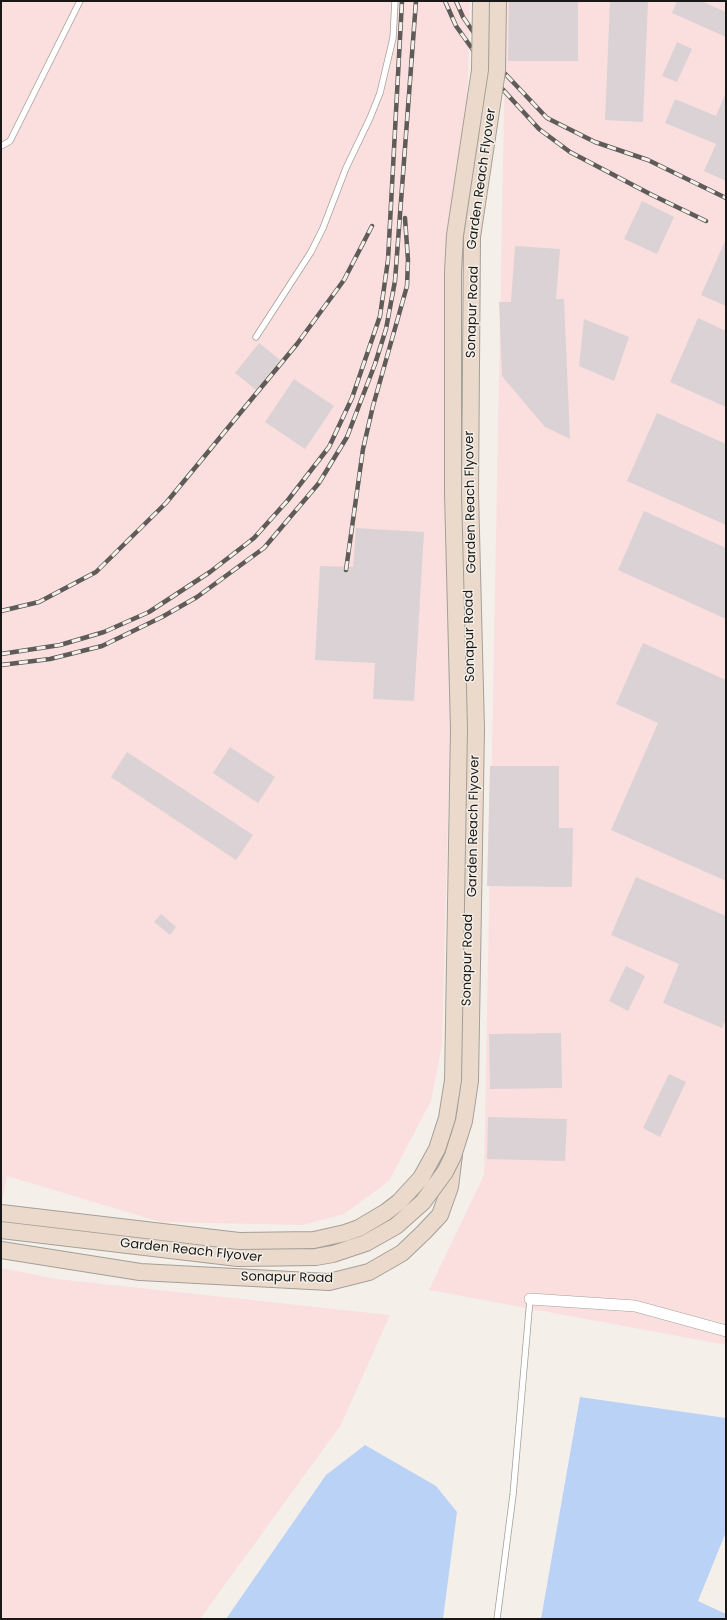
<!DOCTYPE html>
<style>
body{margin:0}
#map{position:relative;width:727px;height:1620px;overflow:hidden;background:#f4f0e9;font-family:Poppins,sans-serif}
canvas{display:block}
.frame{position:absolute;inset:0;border:2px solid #1a1816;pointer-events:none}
</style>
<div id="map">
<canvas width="727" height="1620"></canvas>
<div class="frame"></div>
</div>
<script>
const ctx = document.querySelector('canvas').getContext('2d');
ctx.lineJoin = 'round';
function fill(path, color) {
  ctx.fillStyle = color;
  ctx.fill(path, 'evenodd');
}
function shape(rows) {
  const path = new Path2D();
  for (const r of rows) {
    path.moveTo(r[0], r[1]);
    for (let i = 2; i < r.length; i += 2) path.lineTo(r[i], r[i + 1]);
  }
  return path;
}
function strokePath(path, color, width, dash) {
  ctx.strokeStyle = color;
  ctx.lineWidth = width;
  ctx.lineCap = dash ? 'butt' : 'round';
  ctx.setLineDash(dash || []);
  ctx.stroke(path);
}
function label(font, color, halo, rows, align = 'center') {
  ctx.font = font + ' Poppins,sans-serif';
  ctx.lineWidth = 3;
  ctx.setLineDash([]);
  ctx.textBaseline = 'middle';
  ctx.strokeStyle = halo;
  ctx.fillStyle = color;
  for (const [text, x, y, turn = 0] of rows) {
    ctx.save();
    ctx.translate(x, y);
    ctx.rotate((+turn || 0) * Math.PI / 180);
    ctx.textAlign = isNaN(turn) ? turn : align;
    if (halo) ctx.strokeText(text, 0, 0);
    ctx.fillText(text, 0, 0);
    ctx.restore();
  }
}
fill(shape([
 [1,1,470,1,442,1045,431,1101,389,1181,344,1214,303,1225,160,1222,7,1176,1,1206],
 [506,1,726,1,726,1345,429,1290,484,1175],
 [1,1268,57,1279,390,1315,341,1425,200,1619,1,1619]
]), '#fadfde');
fill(shape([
 [580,1397,726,1418,726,1532,698,1601,726,1614,726,1619,541,1619],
 [365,1445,436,1486,457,1512,443,1619,226,1619,326,1475]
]), '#bad2f6');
fill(shape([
 [509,1,578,1,578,61,508,61],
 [610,1,648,1,643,122,605,120],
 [677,1,701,1,726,12,726,37,672,13],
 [677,42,692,49,677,82,662,76],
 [726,92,726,181,704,171,716,144,665,123,675,99,716,116],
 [642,201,674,217,657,254,624,239],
 [726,239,726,306,701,295],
 [515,246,560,249,556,299,564,299,570,439,545,427,502,376,499,302,511,302],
 [698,318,726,331,726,407,670,382],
 [584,319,629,337,614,381,579,366],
 [259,343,280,360,256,390,235,373],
 [294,379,334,406,305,449,265,422],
 [657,413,726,444,726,525,627,481],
 [644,511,726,548,726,619,618,570],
 [356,528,424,532,414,701,373,699,375,663,315,660,320,566,353,567],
 [643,643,726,680,726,881,611,830,658,723,616,704],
 [230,747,275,777,258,803,213,773],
 [127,752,253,835,236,860,111,777],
 [490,766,559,766,559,828,573,828,572,887,487,886],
 [636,877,726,916,726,1019,722,1028,663,1003,679,964,611,935],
 [161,914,176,927,170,935,154,922],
 [626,966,645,976,628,1011,609,1001],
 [561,1033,562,1088,490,1089,489,1034],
 [669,1074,686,1082,660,1137,643,1128],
 [488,1117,567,1119,565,1161,487,1159]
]), '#dbd2d5');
const lane = shape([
 [1,146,10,141,80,1],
 [256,337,311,252,323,228,346,168,370,118,380,93,393,38,395,1],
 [497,1619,513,1495,530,1299]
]);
const street = shape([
 [530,1299,635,1306,726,1331]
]);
const secondary = shape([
 [489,81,490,11],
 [457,1120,464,1043],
 [1,1250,140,1272,329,1282,369,1272,402,1253,424,1232,440,1215,450,1187,454,1155]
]);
strokePath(lane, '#a39f99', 7);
strokePath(street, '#a39f99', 12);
strokePath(secondary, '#a39f99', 18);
strokePath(lane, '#fff', 5.5);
strokePath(street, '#fff', 11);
strokePath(secondary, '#ebdacb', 16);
const rail = shape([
 [445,1,456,26,496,82,539,129,570,152,652,195,706,221],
 [456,1,463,17,494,62,547,118,595,142,648,160,726,198],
 [346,570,363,449,373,406,407,286,408,260,405,218],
 [1,611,39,602,96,572,166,503,297,344,344,280,372,226],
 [1,654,60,645,104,632,149,612,210,572,254,538,288,500,329,447,352,398,380,316,388,260,402,1],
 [1,665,50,659,102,646,162,617,197,597,264,548,319,483,347,437,375,364,386,329,395,281,416,1]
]);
strokePath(rail, '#5e5b58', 4.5);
strokePath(rail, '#f4f0e9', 3, [9]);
const secondaryBridge = shape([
 [1,1213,239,1241,314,1240,345,1233,359,1228,386,1212,399,1202,421,1178,437,1149,447,1118,453,1080,459,729,453,493,453,272,455,235,480,70,481,1],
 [1,1230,238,1258,316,1257,333,1254,366,1243,396,1226,423,1202,445,1172,453,1156,464,1121,470,1081,476,729,470,493,472,237,497,71,498,1]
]);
strokePath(secondaryBridge, '#a39f99', 18, []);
strokePath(secondaryBridge, '#ebdacb', 16);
label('13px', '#1a1816', '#f4f0e9', [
 ["Garden Reach Flyover",482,179,-82],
 ["Sonapur Road",473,312,-88],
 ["Garden Reach Flyover",471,502,-91],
 ["Sonapur Road",470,636,-91],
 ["Garden Reach Flyover",474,826,-89],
 ["Sonapur Road",468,960,-89],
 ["Garden Reach Flyover",191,1251,6],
 ["Sonapur Road",287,1278,1]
]);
</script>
